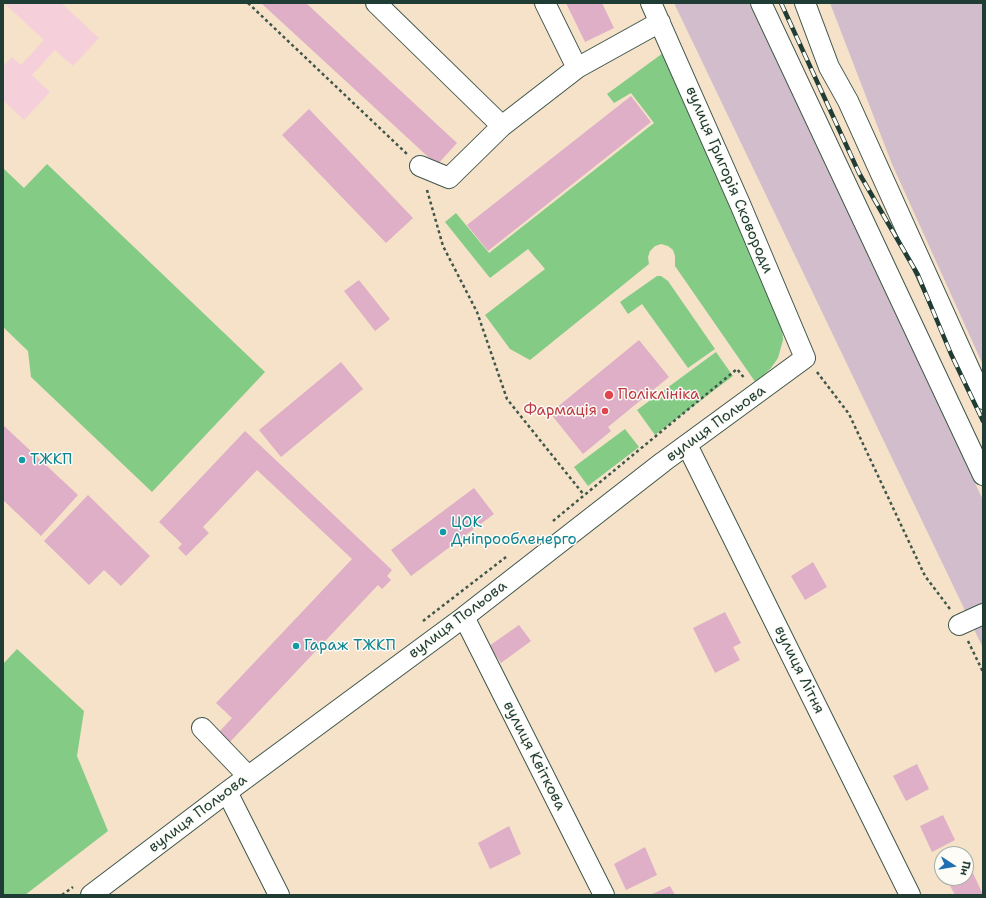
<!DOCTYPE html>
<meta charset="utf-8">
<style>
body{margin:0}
#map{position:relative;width:986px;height:898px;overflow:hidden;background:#f5e2c9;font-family:"Shantell Sans",sans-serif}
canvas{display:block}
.frame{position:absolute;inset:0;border:4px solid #1f3d34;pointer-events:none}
.north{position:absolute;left:934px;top:846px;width:40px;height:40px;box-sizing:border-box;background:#fdfcf7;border:1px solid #a4b0a9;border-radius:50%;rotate:102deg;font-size:11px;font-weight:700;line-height:16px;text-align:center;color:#1f3d34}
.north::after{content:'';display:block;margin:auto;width:14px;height:18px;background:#1f6fb2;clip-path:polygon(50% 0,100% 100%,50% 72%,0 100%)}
</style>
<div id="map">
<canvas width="986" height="898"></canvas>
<div class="frame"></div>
<div class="north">Пн</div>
</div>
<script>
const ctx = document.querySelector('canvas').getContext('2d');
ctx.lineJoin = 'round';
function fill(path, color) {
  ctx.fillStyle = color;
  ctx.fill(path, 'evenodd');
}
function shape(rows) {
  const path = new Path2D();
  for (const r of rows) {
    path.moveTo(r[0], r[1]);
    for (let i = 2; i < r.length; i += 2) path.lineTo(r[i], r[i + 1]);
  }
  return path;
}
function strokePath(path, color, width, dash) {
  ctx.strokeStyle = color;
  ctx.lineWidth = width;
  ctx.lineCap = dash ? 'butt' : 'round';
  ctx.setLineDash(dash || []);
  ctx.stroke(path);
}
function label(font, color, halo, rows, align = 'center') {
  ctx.font = font + ' "Shantell Sans",sans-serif';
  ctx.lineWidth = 3;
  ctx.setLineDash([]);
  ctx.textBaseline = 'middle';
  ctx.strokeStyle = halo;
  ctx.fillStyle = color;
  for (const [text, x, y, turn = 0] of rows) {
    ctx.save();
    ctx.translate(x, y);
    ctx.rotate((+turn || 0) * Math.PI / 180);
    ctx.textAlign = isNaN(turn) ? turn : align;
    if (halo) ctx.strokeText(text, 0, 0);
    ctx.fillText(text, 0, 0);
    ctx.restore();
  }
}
fill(shape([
 [4,3,61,3,99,38,73,66,55,50,32,75,50,92,24,120,3,100,3,67,12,57,21,65,44,40]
]), '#f5cfd9');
fill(shape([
 [674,3,749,3,983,500,983,648],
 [830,3,983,3,983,365,892,164]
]), '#d1bdcb');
fill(shape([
 [663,53,782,327,783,340,778,358,771,368,756,383,675,266,675,256,673,250,668,246,661,244,655,246,650,251,648,257,649,264,530,360,510,349,485,315,545,269,528,249,490,278,445,222,456,213,489,253,654,123,631,93,614,103,607,94],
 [47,164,265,372,152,492,31,377,28,351,3,327,3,168,24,188],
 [657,276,661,276,668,281,715,349,688,368,642,304,628,314,620,302],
 [716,352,733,376,655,435,637,410],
 [625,429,639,447,588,486,574,467],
 [17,649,84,711,77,756,108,831,25,895,3,895,3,664]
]), '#84cb86');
fill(shape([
 [261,3,306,3,457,143,437,165],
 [566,3,602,3,614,28,585,42],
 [631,96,651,122,488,251,467,225],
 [309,109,413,218,386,243,282,135],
 [359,280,390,319,375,331,344,291],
 [639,340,669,377,608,427,611,431,583,454,550,413],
 [341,362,363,389,281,457,259,430],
 [3,425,78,495,41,536,3,500],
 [245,431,392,570,387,576,391,580,382,589,378,585,230,742,219,732,232,718,216,703,352,559,257,470,203,527,209,533,186,556,178,548,182,544,159,522],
 [474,488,494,514,411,576,391,550],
 [88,495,150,556,121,586,104,570,89,585,44,541],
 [813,562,827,587,805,600,791,576],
 [725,612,741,643,733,647,740,660,715,673,693,628],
 [519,625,531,641,501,663,489,646],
 [917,764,929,789,906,801,893,776],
 [943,815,955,840,932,852,920,826],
 [509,826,521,854,490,869,478,843],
 [645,847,657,875,626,890,614,864],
 [972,871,983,895,955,895,948,882,957,878,966,878,966,874],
 [670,886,675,895,650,895]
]), '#deafc6');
const minor = shape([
 [376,3,502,126],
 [545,3,577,68],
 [761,3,983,475],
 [805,3,829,67,848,101,983,399],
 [420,166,449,178,502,126,577,68,660,22],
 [687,445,910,895],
 [464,617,604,895],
 [959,625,983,614],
 [202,728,248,776],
 [227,792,279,895],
 [91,895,227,792,464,617,663,462,805,358,740,204,651,3]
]);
strokePath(minor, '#3f564a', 22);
strokePath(shape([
 [248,3,407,154],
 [427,190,443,246,477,312,507,399,584,495],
 [817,372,849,414,925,576,950,609],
 [553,521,737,369,745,379],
 [423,621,506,557],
 [968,641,983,672],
 [62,895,73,887]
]), '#3f564a', 2.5, [3, 3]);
strokePath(minor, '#fff', 20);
const rail = shape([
 [781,3,859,173,918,275,951,354,983,421]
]);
strokePath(rail, '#1f3d34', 4.5);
strokePath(rail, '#fdfcf7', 3, [9]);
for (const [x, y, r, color] of [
 [609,395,5,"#e0444e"],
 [605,411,4,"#e0444e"],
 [22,460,4,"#0f9aa8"],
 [443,532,4,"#0f9aa8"],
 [296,646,4,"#0f9aa8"]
]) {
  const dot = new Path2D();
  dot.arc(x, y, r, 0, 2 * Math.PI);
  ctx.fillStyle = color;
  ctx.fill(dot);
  strokePath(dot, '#fdfcf7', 1.5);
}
label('15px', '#1f3d34', '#fdfcf7', [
 ["вулиця Григорія Сковороди",729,180,67],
 ["вулиця Польова",716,424,-36],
 ["вулиця Польова",458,620,-37],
 ["вулиця Літня",799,670,64],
 ["вулиця Квіткова",534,756,63],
 ["вулиця Польова",198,814,-37]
]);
label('15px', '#be3a42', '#fdfcf7', [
 ["Поліклініка",618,395],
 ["Фармація",597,411,"right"]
], 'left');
label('15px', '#0d838f', '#fdfcf7', [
 ["ТЖКП",30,460],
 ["ЦОК",451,523],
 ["Дніпрообленерго",451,540],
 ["Гараж ТЖКП",304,646]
], 'left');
</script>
